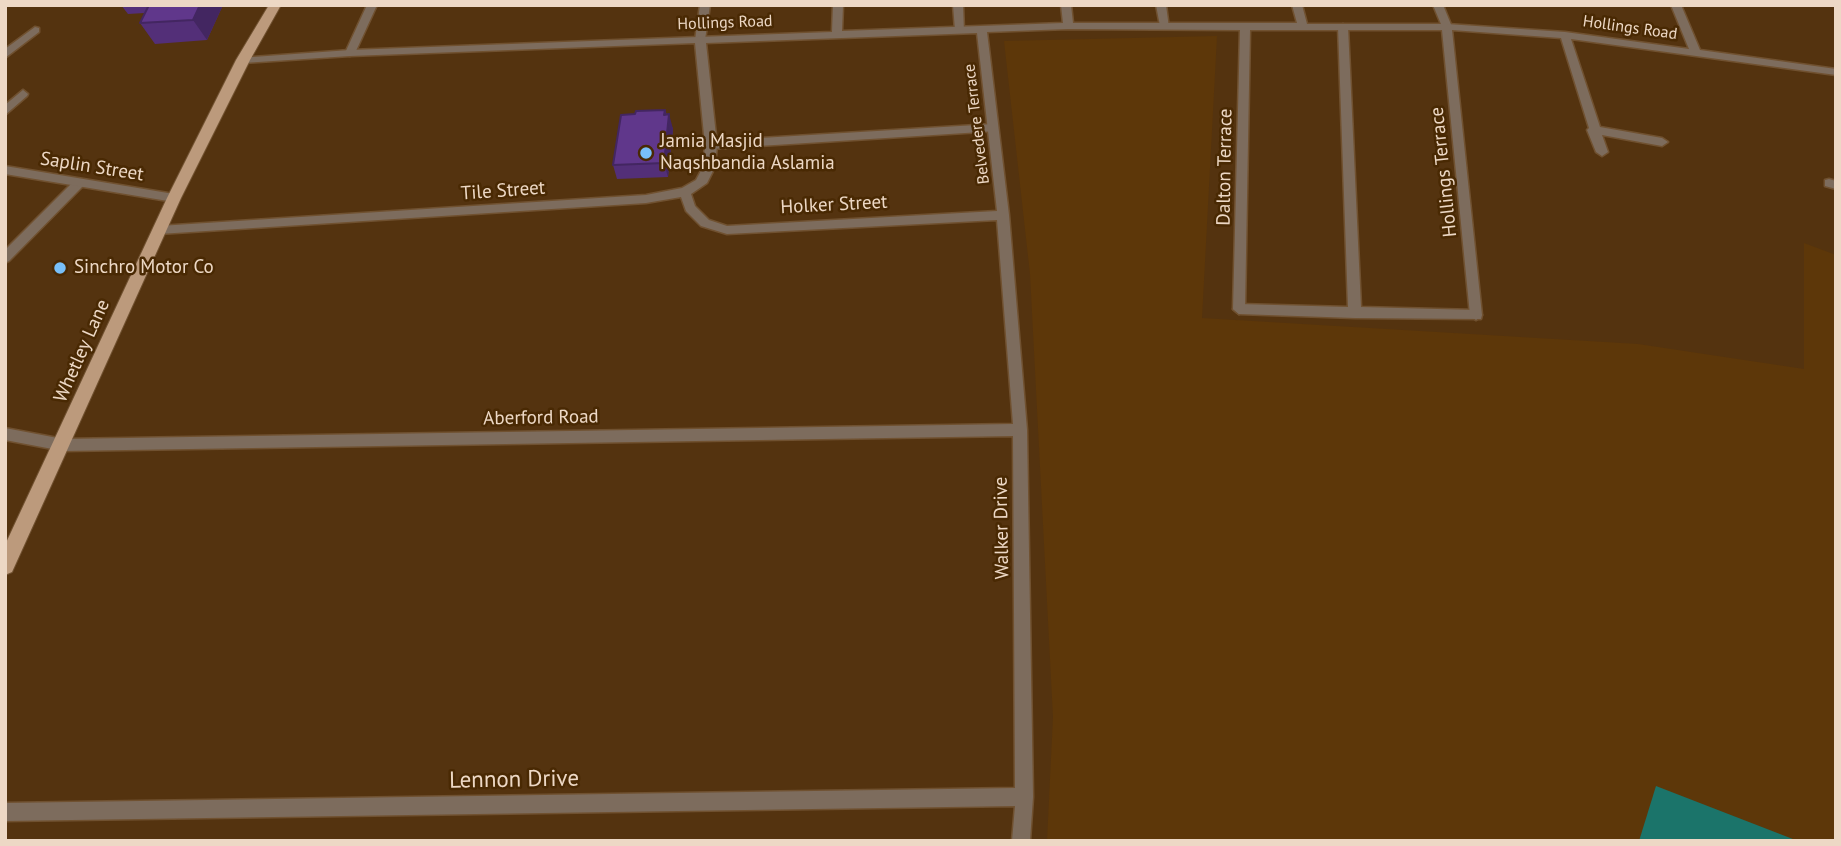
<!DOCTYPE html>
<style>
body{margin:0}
#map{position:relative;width:1841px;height:846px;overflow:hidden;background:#54330f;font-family:"PT Sans",sans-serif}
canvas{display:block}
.frame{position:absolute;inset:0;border:7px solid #edd8c5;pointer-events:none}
</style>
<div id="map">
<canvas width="1841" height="846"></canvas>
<div class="frame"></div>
</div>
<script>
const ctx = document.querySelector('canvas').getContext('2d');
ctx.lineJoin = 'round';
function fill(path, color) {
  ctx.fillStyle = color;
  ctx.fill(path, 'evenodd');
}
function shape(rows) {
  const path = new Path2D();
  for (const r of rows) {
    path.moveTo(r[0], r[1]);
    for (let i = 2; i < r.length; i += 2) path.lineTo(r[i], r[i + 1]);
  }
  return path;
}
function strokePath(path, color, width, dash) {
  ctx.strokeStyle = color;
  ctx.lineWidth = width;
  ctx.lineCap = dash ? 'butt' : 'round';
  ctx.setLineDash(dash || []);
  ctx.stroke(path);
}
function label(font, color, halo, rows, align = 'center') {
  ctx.font = font + ' "PT Sans",sans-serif';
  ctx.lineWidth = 5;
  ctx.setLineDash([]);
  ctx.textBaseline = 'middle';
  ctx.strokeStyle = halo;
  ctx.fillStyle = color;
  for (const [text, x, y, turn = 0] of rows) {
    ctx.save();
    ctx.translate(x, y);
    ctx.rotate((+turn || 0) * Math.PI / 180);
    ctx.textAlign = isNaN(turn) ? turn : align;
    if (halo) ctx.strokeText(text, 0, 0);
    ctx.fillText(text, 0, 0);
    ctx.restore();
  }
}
fill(shape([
 [1217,36,1202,318,1638,344,1804,369,1804,243,1836,255,1836,841,1047,841,1053,717,1030,274,1004,41]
]), '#5d3709');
fill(shape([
 [1656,786,1798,841,1639,841]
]), '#1b746a');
const lane = shape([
 [367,5,377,5,355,53,350,56,346,55,345,53,367,5],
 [700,5,710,5,705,40,700,43,695,40,700,5],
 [953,5,963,5,964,32,960,33,955,30,953,5],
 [1156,5,1166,5,1169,28,1165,29,1160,26,1156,5],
 [1433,5,1443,5,1452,27,1451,29,1443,29,1433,5],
 [1343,24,1348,27,1361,307,1476,310,1482,315,1481,319,1355,318,1239,314,1233,309,1239,304,1348,307,1338,27,1343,24],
 [35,27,39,28,39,32,5,58,5,49,35,27],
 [23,90,28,94,27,96,5,115,5,105,23,90],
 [993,124,997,125,997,131,711,149,705,145,711,141,993,124],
 [79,179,83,180,83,186,9,261,5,263,5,250,75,180,79,179]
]);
const street = shape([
 [833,5,843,5,842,31,1063,23,1061,5,1071,5,1073,23,1297,23,1292,5,1302,5,1307,24,1447,24,1565,32,1689,49,1671,5,1681,5,1700,50,1836,69,1836,75,1571,39,1600,127,1662,138,1668,142,1662,146,1602,135,1608,152,1602,156,1596,152,1587,130,1589,128,1561,38,1452,30,1482,315,1476,320,1470,315,1442,30,1250,30,1245,309,1239,314,1233,309,1240,30,1068,29,987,32,1009,215,1027,430,1033,797,1030,841,1012,841,1015,806,5,821,5,803,1015,788,1013,436,63,451,5,440,5,428,63,439,1013,424,997,220,727,234,701,226,686,211,681,197,646,203,159,234,153,230,159,226,646,195,682,188,696,180,703,167,705,145,695,43,350,56,243,63,238,60,239,58,350,50,832,32,833,5],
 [977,33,997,211,727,226,709,220,695,206,691,194,707,183,715,167,717,145,706,43,977,33],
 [5,166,174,194,180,198,174,202,5,174,5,166],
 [1829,179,1836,181,1836,189,1825,186,1825,180,1829,179]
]);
const primary = shape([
 [269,5,281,5,250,60,181,198,12,572,5,575,5,545,167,198,236,60,269,5]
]);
strokePath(lane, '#705130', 3);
strokePath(street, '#705130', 3);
strokePath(primary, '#705130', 2);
fill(lane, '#7d6c5d');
fill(street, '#7d6c5d');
fill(primary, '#bc9a7c');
fill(shape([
 [121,5,223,5,207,40,155,44,140,23,145,13,128,14],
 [665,110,673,129,668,177,617,179,613,165,635,114]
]), '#532f78');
fill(shape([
 [200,5,223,5,207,40,193,20],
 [665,110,668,123,669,114,673,129,668,177,664,163]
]), '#432661');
const building = shape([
 [149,5,200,5,193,20,140,23,149,5],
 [665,110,664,115,669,114,664,163,613,165,621,115,635,114,636,111,665,110]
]);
fill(building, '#60378b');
strokePath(building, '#432661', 2);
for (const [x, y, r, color] of [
 [646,153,7,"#78bff8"],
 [60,268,7,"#78bff8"]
]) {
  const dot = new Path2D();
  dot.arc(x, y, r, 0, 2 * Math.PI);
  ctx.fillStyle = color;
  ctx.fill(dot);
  strokePath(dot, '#492903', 2.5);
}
label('16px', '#edd8c5', '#492903', [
 ["Hollings Road",725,23,-2],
 ["Hollings Road",1630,28,8],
 ["Belvedere Terrace",977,124,-97]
]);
label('19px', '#edd8c5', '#492903', [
 ["Jamia Masjid",660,142],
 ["Naqshbandia Aslamia",660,164],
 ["Sinchro Motor Co",74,268]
], 'left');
label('19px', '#edd8c5', '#492903', [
 ["Saplin Street",92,167,9],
 ["Dalton Terrace",1225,167,-89],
 ["Hollings Terrace",1444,172,-96],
 ["Tile Street",503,191,-4],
 ["Holker Street",834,205,-3],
 ["Whetley Lane",82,351,-66],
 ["Aberford Road",541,418,-1],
 ["Walker Drive",1002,528,-91]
]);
label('23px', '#edd8c5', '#492903', [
 ["Lennon Drive",514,780,-1]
]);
</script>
